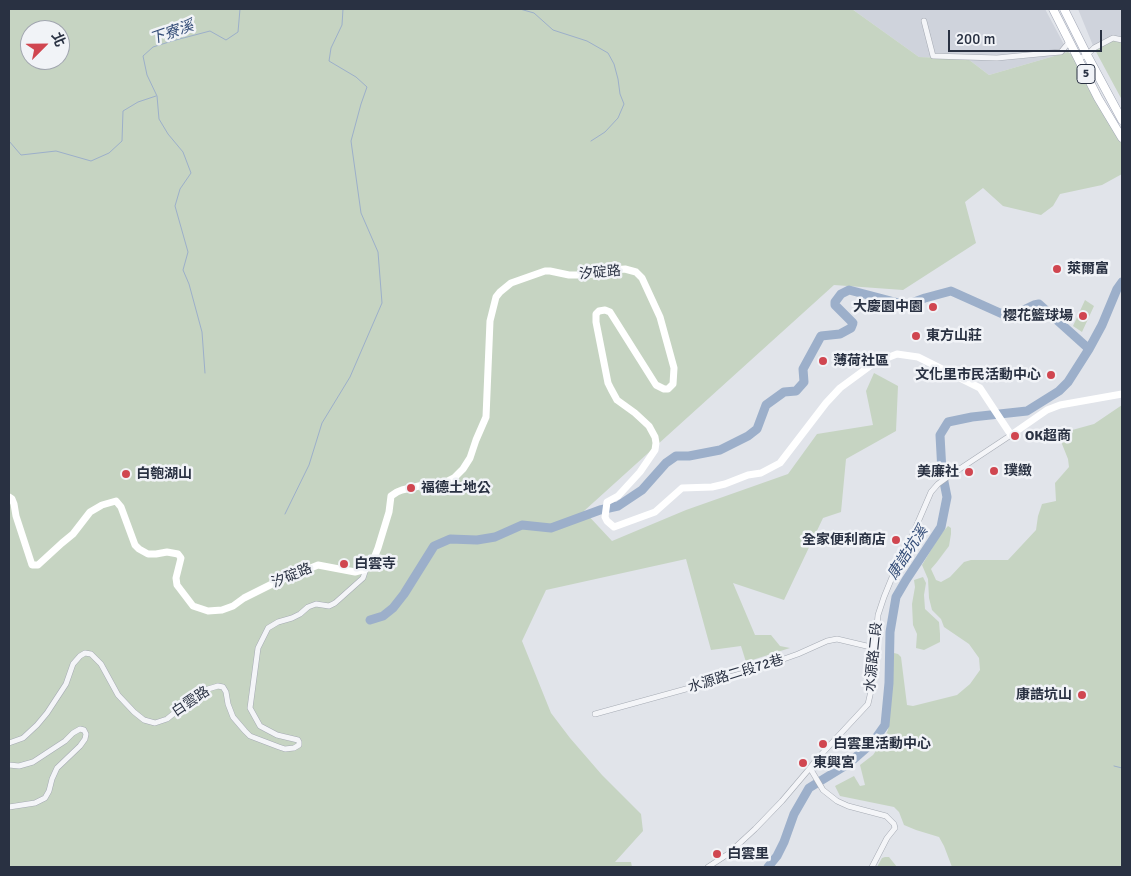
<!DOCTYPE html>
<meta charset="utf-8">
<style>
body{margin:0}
#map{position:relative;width:1131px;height:876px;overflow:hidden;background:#e1e4ea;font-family:Signika,"Noto Sans TC",sans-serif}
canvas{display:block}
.frame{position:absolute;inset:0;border:10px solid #293142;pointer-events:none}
.north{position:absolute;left:20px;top:20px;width:50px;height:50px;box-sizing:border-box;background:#f1f3f7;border:1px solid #a1a5af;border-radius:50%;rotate:67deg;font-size:14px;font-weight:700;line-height:20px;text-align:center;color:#293142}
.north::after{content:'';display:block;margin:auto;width:18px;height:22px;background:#d04650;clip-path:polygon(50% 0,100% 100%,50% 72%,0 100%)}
.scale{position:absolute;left:948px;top:30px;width:154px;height:22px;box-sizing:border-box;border:2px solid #293142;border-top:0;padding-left:6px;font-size:15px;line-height:18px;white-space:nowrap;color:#293142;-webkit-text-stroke:4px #f1f3f7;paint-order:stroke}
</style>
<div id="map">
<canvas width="1131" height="876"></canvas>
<div class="frame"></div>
<div class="north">北</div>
<div class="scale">200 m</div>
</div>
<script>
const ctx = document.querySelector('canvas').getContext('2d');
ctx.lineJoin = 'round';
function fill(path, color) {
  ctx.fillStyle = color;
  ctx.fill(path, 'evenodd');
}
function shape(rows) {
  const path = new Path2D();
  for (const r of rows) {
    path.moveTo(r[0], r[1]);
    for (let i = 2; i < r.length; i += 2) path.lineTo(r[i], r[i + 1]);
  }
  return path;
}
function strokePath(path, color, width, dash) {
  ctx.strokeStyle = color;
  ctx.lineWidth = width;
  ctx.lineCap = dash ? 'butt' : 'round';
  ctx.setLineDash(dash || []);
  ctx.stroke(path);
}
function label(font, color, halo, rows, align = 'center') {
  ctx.font = font + ' Signika,"Noto Sans TC",sans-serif';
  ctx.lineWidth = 5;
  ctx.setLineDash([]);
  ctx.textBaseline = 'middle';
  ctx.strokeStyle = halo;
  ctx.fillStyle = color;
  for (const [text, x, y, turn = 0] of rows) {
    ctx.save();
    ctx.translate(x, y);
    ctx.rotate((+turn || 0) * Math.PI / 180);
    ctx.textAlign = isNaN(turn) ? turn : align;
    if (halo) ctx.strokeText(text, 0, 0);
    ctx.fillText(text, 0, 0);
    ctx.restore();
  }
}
fill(shape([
 [852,9,1045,9,1068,52,989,75,968,59,919,57],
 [1078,9,1122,9,1122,40,1094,48]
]), '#cfd3dc');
fill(shape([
 [9,9,852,9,919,57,968,59,989,75,1068,52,1078,59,1122,138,1122,174,1102,185,1060,194,1053,206,1041,215,1003,206,983,188,965,202,976,243,903,290,834,285,584,511,612,541,686,510,788,474,817,434,873,425,866,391,874,373,898,386,896,431,846,459,841,512,823,518,784,600,733,583,755,635,771,635,780,646,790,648,746,662,741,646,711,650,686,559,546,590,522,641,551,713,570,738,602,775,641,814,643,831,615,862,631,862,632,867,9,867],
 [30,30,60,30,60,60,30,60],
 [1113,38,1122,40,1122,100,1094,48],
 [1085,300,1094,306,1082,332,1073,326],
 [1122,405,1122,867,952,867,944,846,939,837,916,830,904,825,899,812,894,807,840,796,835,786,854,776,860,786,865,785,860,765,873,755,882,742,888,730,891,701,893,659,894,653,898,654,901,657,907,705,913,706,957,695,970,684,980,670,979,658,969,644,944,627,941,619,932,610,929,598,928,579,922,565,940,535,948,526,951,528,951,534,949,546,937,562,931,569,936,580,941,582,950,577,964,562,971,560,1008,560,1036,530,1038,516,1042,504,1056,501,1055,483,1069,467,1068,459,1062,444,1065,432,1094,424],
 [923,577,926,583,924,595,925,609,939,622,940,634,940,642,924,650,916,648,917,634,913,625,912,604,915,587,914,580],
 [885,857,889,857,897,867,877,867,882,858]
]), '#c6d4c2');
strokePath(shape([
 [520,9,534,13,553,30,587,41,608,53,614,64,618,79,620,94,624,104,618,118,605,132,591,141],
 [9,141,21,155,56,151,91,161,109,153,122,141,123,111,138,102,156,96],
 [205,373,202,332,189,284,183,270,188,252,175,206,180,189,191,173,183,152,168,134,159,119,157,96,147,75,143,56,153,47,172,41,210,31,226,40,238,32,240,9],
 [285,514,309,465,322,423,350,377,382,303,378,252,361,213,351,141,361,104,367,87,356,77,329,61,331,48,342,25,343,9],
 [1114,766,1122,768]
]), '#9cafca', 1);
strokePath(shape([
 [370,620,383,616,393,608,404,594,434,546,450,539,477,540,495,537,522,525,551,528,600,510,618,506,642,490,666,463,676,456,689,456,720,450,748,436,757,429,766,405,784,392,796,391,804,382,803,369,821,336,840,334,851,328,853,323,835,305,835,302,841,294,849,290,906,305,925,298,951,291,1009,317,1034,305,1039,304,1089,349],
 [768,867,777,856,784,842,794,814,809,788,848,764,873,742,885,725,889,683,890,632,896,597,906,580,941,527,947,497,942,472,940,435,948,422,972,417,1027,411,1059,391,1068,382,1089,349,1102,325,1117,289,1122,282]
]), '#9cafca', 9);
const street = shape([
 [924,21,933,56,997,58,1049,53,1061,52,1070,41],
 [1078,59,1087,55,1094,48,1113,38,1122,40],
 [595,714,744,673,798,654,827,641,837,639,875,648],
 [9,743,23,738,37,725,47,713,66,684,73,664,80,656,85,653,91,654,101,664,118,695,134,712,144,720,155,723,167,719,194,697,208,689,218,686,223,687,226,692,228,704,233,717,245,731,250,736,279,747,285,749,294,748,299,745,299,742,298,740,277,735,260,726,250,708,258,648,268,628,278,622,292,618,300,614,308,607,316,604,329,606,335,603,363,578,366,569],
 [9,765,19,766,33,762,65,741,73,733,80,729,84,730,86,734,85,739,80,746,57,768,52,779,49,791,45,798,35,803,9,807],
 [810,768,823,790,837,801,848,806,886,816,894,824,895,828,887,838,872,867],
 [708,867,728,854,755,829,782,801,810,768,816,760,868,704,871,691,878,615,884,597,893,575,909,543,931,492,938,484,949,476,1011,435]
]);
const primary = shape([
 [1053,9,1098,98,1122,138],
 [1064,9,1087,55,1122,120]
]);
strokePath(street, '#a6abb4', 6);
strokePath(primary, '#a1a7b6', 9);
strokePath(street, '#f4f5f8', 5);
strokePath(shape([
 [9,497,12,499,14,504,16,516,32,565,38,565,62,543,73,534,90,512,102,505,116,501,121,507,135,545,139,549,148,554,156,554,167,552,178,554,181,558,176,578,177,585,193,606,208,611,222,610,233,606,244,598,274,583,318,565,355,572,366,569,372,563,378,548,389,512,391,496,397,492,402,490,423,485,444,483,454,478,463,469,470,458,476,440,486,417,490,321,496,297,500,292,511,283,545,271,550,271,569,275,587,275,613,270,625,269,636,272,642,278,660,317,674,368,673,384,668,389,664,389,656,385,610,312,605,310,599,311,596,314,596,322,608,383,611,389,617,400,635,413,649,426,655,437,656,443,655,450,640,472,618,496,607,502,605,517,607,521,614,527,655,512,682,488,712,487,725,484,748,475,761,473,780,463,826,403,840,388,874,363,897,354,918,357,980,388,1011,435,1047,410,1060,405,1122,394]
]), '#fff', 7);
strokePath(primary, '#fff', 8);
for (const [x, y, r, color] of [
 [1057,269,5,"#d04650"],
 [933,307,5,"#d04650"],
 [1083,316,5,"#d04650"],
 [916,336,5,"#d04650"],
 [823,361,5,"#d04650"],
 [1051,375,5,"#d04650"],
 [1015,436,5,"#d04650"],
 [994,471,5,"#d04650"],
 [969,472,5,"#d04650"],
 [126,474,5,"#d04650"],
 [411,488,5,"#d04650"],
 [896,540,5,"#d04650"],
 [344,564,5,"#d04650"],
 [1082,695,5,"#d04650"],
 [823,744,5,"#d04650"],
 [803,763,5,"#d04650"],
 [717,854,5,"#d04650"]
]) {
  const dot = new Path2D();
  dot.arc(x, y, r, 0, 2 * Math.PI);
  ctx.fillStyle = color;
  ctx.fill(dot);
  strokePath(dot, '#f1f3f7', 2);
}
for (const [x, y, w] of [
 [1086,74,18]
]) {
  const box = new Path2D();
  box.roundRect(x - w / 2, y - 9.5, w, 19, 4);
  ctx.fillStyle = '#f1f3f7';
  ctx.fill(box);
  strokePath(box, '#293142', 1);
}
label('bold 12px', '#293142', null, [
 ["5",1086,74]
]);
label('bold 14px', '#293142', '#f1f3f7', [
 ["萊爾富",1067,269],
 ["大慶園中園",923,307,"right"],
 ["櫻花籃球場",1073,316,"right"],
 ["東方山莊",926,336],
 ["薄荷社區",833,361],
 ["文化里市民活動中心",1041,375,"right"],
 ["OK超商",1025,436],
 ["璞緻",1004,471],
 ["美廉社",959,472,"right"],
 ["白匏湖山",136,474],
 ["福德土地公",421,488],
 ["全家便利商店",886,540,"right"],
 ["白雲寺",354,564],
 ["康誥坑山",1072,695,"right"],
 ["白雲里活動中心",833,744],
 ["東興宮",813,763],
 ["白雲里",727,854]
], 'left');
label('14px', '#293142', '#f1f3f7', [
 ["汐碇路",600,273,-5],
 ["汐碇路",292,576,-23],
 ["水源路二段",874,657,-84],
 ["水源路二段72巷",736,674,-17],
 ["白雲路",191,702,-34]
]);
label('italic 15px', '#334c77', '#f1f3f7', [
 ["下寮溪",172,33,-19],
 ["康誥坑溪",908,553,-57]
]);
</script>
